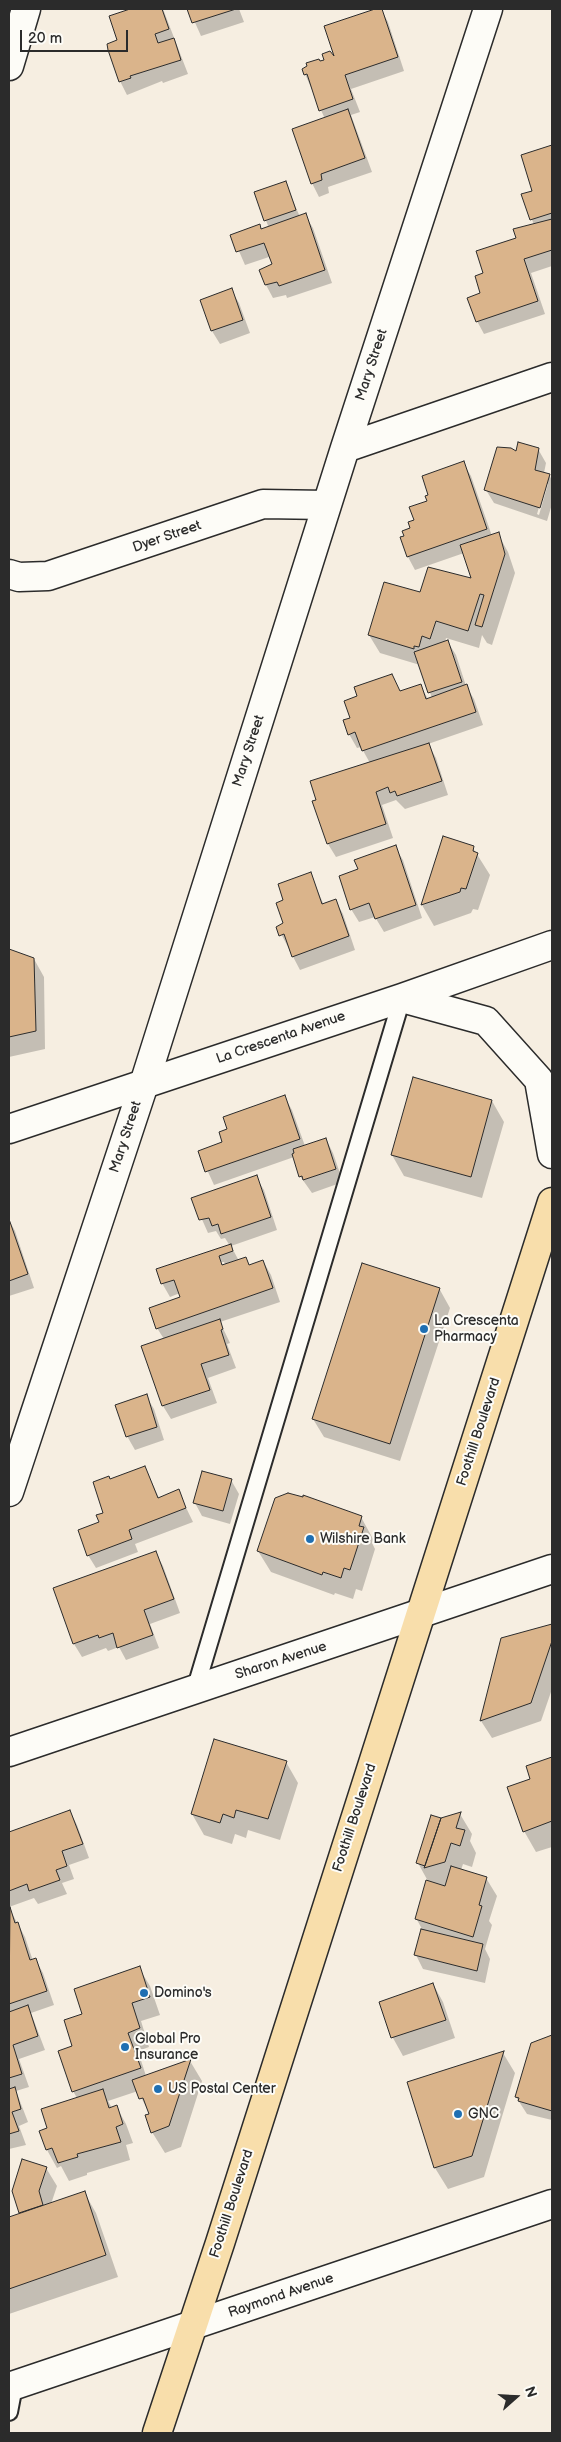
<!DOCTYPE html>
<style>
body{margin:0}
#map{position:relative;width:561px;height:2442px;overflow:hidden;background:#f6eee1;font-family:"Balsamiq Sans",sans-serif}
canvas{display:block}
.frame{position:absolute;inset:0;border:10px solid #2b2b2b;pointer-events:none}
.north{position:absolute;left:491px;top:2372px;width:50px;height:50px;-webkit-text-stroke:4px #fdfcf7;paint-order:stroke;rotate:71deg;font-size:14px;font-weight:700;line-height:20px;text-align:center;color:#2b2b2b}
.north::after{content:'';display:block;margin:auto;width:18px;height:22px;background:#2b2b2b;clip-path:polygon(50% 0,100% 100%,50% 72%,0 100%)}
.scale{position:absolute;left:20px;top:30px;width:108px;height:22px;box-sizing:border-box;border:2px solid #2b2b2b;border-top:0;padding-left:6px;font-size:15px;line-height:18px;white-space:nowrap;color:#2b2b2b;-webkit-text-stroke:4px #fdfcf7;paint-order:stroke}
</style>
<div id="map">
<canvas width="561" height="2442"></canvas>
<div class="frame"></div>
<div class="north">N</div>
<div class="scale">20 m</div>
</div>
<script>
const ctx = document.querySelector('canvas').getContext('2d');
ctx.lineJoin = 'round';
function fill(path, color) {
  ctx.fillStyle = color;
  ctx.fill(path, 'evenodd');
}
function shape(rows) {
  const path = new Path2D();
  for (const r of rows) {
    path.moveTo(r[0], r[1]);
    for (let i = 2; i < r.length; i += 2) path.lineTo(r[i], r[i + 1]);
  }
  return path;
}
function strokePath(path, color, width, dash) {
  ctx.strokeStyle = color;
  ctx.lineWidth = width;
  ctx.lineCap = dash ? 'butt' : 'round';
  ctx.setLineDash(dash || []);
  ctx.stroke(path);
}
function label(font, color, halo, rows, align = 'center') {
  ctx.font = font + ' "Balsamiq Sans",sans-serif';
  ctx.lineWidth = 4;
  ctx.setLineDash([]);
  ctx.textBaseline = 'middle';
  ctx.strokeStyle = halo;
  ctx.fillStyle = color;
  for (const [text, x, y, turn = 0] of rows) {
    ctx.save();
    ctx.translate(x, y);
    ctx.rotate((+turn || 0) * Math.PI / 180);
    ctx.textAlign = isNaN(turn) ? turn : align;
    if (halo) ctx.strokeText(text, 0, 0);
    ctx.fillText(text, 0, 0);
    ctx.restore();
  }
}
fill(shape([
 [134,9,163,9,188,74,163,83,162,81,127,95,120,81,119,41,111,17],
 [189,9,239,9,244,22,201,36],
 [371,9,381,9,388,22,404,71,351,89,360,112,351,115,372,172,328,187,329,193,319,197,312,183,325,119,305,74,320,62,336,62,372,11],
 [552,146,552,266,531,273,545,314,484,334,477,321,485,274,534,225,523,195,534,191,522,156],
 [285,182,300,217,305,215,313,228,332,283,287,298,286,295,273,298,266,285,273,264,269,257,245,265,232,235,259,226,262,230,269,228,255,193],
 [231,290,239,303,250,333,220,344,212,331,202,300],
 [538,449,546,463,544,473,549,475,552,480,552,504,547,521,494,503,486,490,517,453],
 [546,484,548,484,539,515,537,514],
 [463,463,471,476,492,536,498,534,508,552,515,573,492,645,487,643,482,635,479,648,446,638,445,643,448,642,456,655,466,686,474,699,483,725,428,744,436,758,448,795,405,809,396,800,382,805,393,838,336,857,328,844,314,802,370,763,361,747,357,748,349,734,400,692,420,685,428,699,432,698,420,665,380,653,369,635,421,594,473,580,464,553,415,570,408,557,405,537,428,502],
 [444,838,473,848,490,875,478,910,473,909,471,913,434,926,422,905],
 [395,847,403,860,422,918,384,932,375,917,359,922,351,909,359,870],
 [310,874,324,905,335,900,343,914,355,950,300,970,278,928,285,923,285,901],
 [9,951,34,959,44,977,45,1049,9,1057],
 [284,1096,292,1110,305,1146,326,1139,333,1153,343,1182,312,1193,300,1176,294,1157,214,1185,199,1152,224,1143],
 [492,1101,504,1122,482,1198,404,1176,392,1155],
 [256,1177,264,1190,277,1230,231,1246,239,1261,246,1258,250,1266,263,1261,271,1275,280,1302,220,1322,230,1343,227,1344,236,1368,208,1378,217,1403,171,1419,163,1406,143,1346,164,1339,157,1328,181,1298,180,1293,170,1297,162,1283,230,1246,225,1238,221,1239,216,1231,208,1233,193,1199],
 [221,1262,224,1262,228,1269,226,1270],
 [9,1220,15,1231,34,1288,9,1296],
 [363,1265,440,1290,450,1308,400,1461,324,1437,313,1419],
 [146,1396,154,1409,164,1440,135,1450,127,1436],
 [145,1467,159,1498,178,1491,193,1522,135,1544,138,1552,96,1568,88,1555,104,1514],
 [231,1480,239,1494,230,1524,202,1516,195,1503],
 [361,1517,373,1539,372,1543,375,1549,362,1591,356,1589,353,1599,335,1593,334,1595,271,1572,258,1551],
 [155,1552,163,1566,180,1613,150,1624,159,1648,126,1660,119,1647,108,1651,106,1648,82,1657,74,1644],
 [552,1625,552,1689,541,1721,492,1738,481,1721,502,1639],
 [552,1758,552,1847,536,1852,524,1831,532,1780,527,1767],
 [286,1762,298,1783,280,1840,248,1830,246,1838,235,1834,232,1844,204,1835,192,1814],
 [70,1811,77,1825,89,1858,69,1865,74,1879,62,1883,67,1894,38,1904,34,1898,9,1907,9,1833],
 [460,1814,472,1834,470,1841,476,1853,472,1867,463,1864,461,1870,486,1878,497,1896,489,1921,492,1925,485,1949,490,1959,485,1983,423,1969,416,1955,422,1929,416,1918,429,1883,418,1863,441,1819],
 [9,1908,25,1937,33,1961,36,1960,43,1973,54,2005,31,2013,45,2050,19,2059,29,2087,16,2091,28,2122,19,2126,26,2145,9,2149],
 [139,1968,150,1986,160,2015,141,2021,149,2047,138,2051,146,2076,190,2061,202,2081,181,2147,165,2153,152,2132,150,2115,138,2091,108,2101,112,2108,116,2106,126,2124,133,2143,126,2145,130,2160,87,2173,87,2175,69,2181,61,2166,57,2168,47,2150,48,2129,77,2098,73,2091,74,2047,84,2015],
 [433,1984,443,2002,455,2038,403,2056,393,2038,380,2002],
 [552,2036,552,2120,527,2114,516,2097,532,2044],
 [503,2053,515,2073,484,2177,448,2189,435,2168,409,2082],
 [46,2168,57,2186,51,2204,84,2192,96,2213,118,2277,9,2314,9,2214,10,2218,21,2214]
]), '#0003');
const building = shape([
 [130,9,162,9,169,29,155,34,158,43,174,38,181,60,130,76,131,78,119,82,108,50,107,44,117,40,109,16,130,9],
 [187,9,236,9,192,23,187,9],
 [375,9,382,9,398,57,345,75,353,99,319,111,307,74,304,75,302,69,307,66,306,63,319,59,320,61,324,60,322,54,330,51,334,56,324,26,375,9],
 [348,109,365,158,321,174,322,180,311,184,292,129,348,109],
 [552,145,552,213,530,220,521,194,532,191,521,155,552,145],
 [286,181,296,210,264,221,254,192,286,181],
 [306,213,325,270,279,286,277,282,265,285,259,270,272,264,264,243,236,252,230,235,260,224,261,229,306,213],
 [552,219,552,250,524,259,538,301,476,322,467,298,480,293,475,276,483,273,476,251,516,238,513,229,552,219],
 [232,288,243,320,211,331,200,300,232,288],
 [518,442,539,448,535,470,550,474,540,508,484,490,497,447,511,448,516,451,518,442],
 [464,461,487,529,407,557,400,537,404,536,402,531,410,528,408,522,414,520,409,507,427,501,425,496,428,495,422,476,464,461],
 [499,532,505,554,482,627,475,625,484,595,480,594,468,631,436,621,430,639,422,636,419,647,414,646,414,649,368,635,384,582,420,592,428,567,471,578,460,545,499,532],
 [448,640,462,682,428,693,414,652,448,640],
 [392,674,400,691,421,684,426,699,467,684,476,712,362,751,355,732,348,735,343,720,350,718,344,701,357,696,354,687,392,674],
 [429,743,442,781,397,796,395,791,390,793,388,787,376,792,386,824,327,844,312,801,316,800,310,781,429,743],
 [443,836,474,846,473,851,478,853,466,889,461,888,460,892,421,905,443,836],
 [396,845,416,905,375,919,369,903,350,910,339,876,358,869,354,860,396,845],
 [311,872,322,904,336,899,349,936,292,957,284,934,279,936,276,927,283,923,276,903,283,900,278,884,311,872],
 [9,949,34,958,36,1031,9,1037,9,949],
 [413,1077,492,1100,471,1177,391,1155,413,1077],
 [285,1095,300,1139,205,1172,198,1151,222,1142,219,1132,227,1129,223,1117,285,1095],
 [326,1138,336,1169,303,1180,302,1176,299,1177,292,1154,294,1153,293,1149,326,1138],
 [257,1175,271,1217,221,1234,218,1224,212,1226,209,1218,199,1220,191,1198,257,1175],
 [9,1219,28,1274,9,1281,9,1219],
 [231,1244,233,1251,219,1256,222,1265,246,1257,249,1265,263,1260,273,1288,156,1329,149,1308,180,1297,174,1280,161,1284,156,1269,231,1244],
 [362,1263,440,1288,390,1444,312,1419,362,1263],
 [220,1319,223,1329,221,1330,229,1355,201,1364,210,1390,162,1406,141,1346,220,1319],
 [147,1394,157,1427,126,1437,115,1405,147,1394],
 [145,1466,158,1498,179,1489,186,1508,129,1530,132,1539,87,1556,78,1530,99,1522,96,1515,103,1513,93,1482,109,1476,110,1479,145,1466],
 [202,1471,232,1479,223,1511,193,1503,202,1471],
 [288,1493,303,1497,303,1495,362,1516,359,1526,364,1527,350,1570,344,1568,341,1578,323,1572,322,1575,257,1551,275,1498,288,1493],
 [156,1551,174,1599,144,1610,153,1635,117,1648,113,1633,99,1638,98,1635,73,1644,53,1588,156,1551],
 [552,1624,552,1641,531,1703,480,1721,501,1638,552,1624],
 [214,1739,287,1761,268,1819,236,1810,234,1818,223,1814,220,1823,191,1814,214,1739],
 [552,1757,552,1821,523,1832,507,1787,530,1779,526,1766,552,1757],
 [70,1810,83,1844,62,1851,67,1866,56,1870,60,1880,29,1891,27,1884,9,1891,9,1832,70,1810],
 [461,1812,456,1828,465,1830,460,1846,451,1843,445,1862,424,1868,441,1818,461,1812],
 [431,1815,441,1818,425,1866,416,1863,431,1815],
 [451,1866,487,1877,479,1905,482,1906,473,1937,415,1919,426,1880,445,1886,451,1866],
 [10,1907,15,1923,18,1922,30,1960,36,1958,47,1991,9,2004,10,1907],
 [421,1929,483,1944,477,1971,414,1955,421,1929],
 [140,1966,150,1997,132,2003,140,2028,128,2033,141,2068,72,2092,58,2051,72,2046,64,2020,82,2014,74,1989,140,1966],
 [433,1983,446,2020,391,2038,379,2002,433,1983],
 [28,2005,38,2036,13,2045,22,2074,9,2078,9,2012,28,2005],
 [552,2035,552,2111,518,2101,519,2098,515,2097,531,2043,552,2035],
 [504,2051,472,2156,434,2168,407,2082,504,2051],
 [191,2059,169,2126,151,2133,145,2115,149,2114,143,2098,139,2099,132,2080,191,2059],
 [15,2087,21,2109,12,2112,19,2131,9,2134,9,2089,15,2087],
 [103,2089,109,2108,117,2105,123,2124,116,2127,121,2142,77,2154,78,2157,58,2163,52,2148,46,2150,39,2131,47,2128,41,2109,103,2089],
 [22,2159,47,2167,39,2191,43,2205,19,2213,12,2191,22,2159],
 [85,2191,106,2255,9,2289,9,2217,85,2191]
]);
fill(building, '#dab48b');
strokePath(building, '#2b2b2b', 1);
const lane = shape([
 [195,1690,402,998],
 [9,2412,14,2386]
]);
const street = shape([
 [9,66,26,9],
 [345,448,552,377],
 [9,574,19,577,48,576,263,504,327,505],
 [9,1492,144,1084,345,448,488,9],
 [9,1752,552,1569],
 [9,2387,552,2204]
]);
const secondary = shape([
 [402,998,486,1021,539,1080,552,1154],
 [9,1129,402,998,552,945]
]);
const primary = shape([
 [157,2433,220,2243,552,1202]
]);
strokePath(lane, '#2b2b2b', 20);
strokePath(street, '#2b2b2b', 31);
strokePath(secondary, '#2b2b2b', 31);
strokePath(primary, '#2b2b2b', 31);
strokePath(lane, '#fdfcf7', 16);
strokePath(street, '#fdfcf7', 28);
strokePath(secondary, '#fdfcf7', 28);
strokePath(primary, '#f8deab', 28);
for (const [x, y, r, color] of [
 [424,1329,5,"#1f6fb2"],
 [310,1539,5,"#1f6fb2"],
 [144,1993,5,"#1f6fb2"],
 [125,2047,5,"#1f6fb2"],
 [158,2089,5,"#1f6fb2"],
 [458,2114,5,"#1f6fb2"]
]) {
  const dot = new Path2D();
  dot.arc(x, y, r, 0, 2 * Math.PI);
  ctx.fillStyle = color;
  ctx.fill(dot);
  strokePath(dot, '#fdfcf7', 2);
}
label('14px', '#2b2b2b', '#fdfcf7', [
 ["Mary Street",372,365,-72],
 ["Dyer Street",167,537,-19],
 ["Mary Street",249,751,-72],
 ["La Crescenta Avenue",281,1038,-19],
 ["Mary Street",126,1137,-72],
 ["Foothill Boulevard",479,1432,-72],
 ["Sharon Avenue",281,1661,-18],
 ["Foothill Boulevard",355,1818,-72],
 ["Foothill Boulevard",232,2204,-72],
 ["Raymond Avenue",281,2296,-19]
]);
label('14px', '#2b2b2b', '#fdfcf7', [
 ["La Crescenta",434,1321],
 ["Pharmacy",434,1337],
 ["Wilshire Bank",320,1539],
 ["Domino's",154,1993],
 ["Global Pro",135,2039],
 ["Insurance",135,2055],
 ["US Postal Center",168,2089],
 ["GNC",468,2114]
], 'left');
</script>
